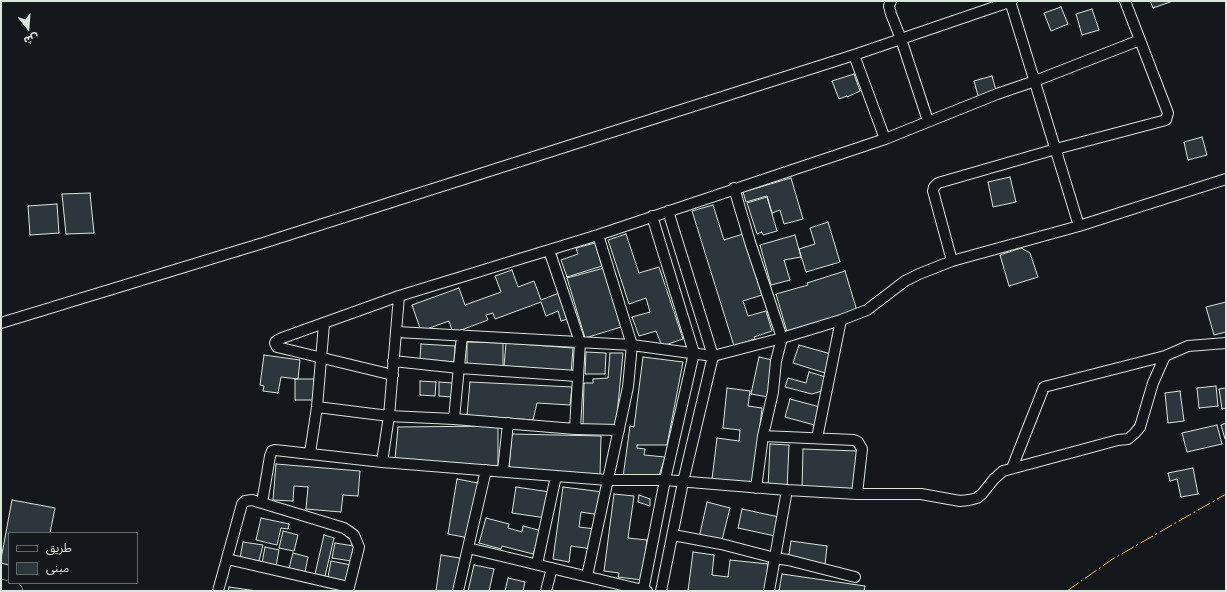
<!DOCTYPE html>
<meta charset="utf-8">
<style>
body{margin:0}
#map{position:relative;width:1227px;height:592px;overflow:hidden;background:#14181c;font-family:Poppins,"Noto Sans Arabic",sans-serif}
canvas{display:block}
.frame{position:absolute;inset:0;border:2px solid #d8e6dc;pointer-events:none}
.legend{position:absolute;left:8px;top:532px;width:130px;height:52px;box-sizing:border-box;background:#14181c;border:1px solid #626a69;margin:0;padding:5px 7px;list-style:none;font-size:12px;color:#d8e6dc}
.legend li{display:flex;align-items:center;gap:8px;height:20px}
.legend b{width:20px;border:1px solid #626a69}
.north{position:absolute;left:8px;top:8px;width:40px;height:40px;-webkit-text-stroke:3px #14181c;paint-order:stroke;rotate:163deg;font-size:11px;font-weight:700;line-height:16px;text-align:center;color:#d8e6dc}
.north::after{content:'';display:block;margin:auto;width:14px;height:18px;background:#d8e6dc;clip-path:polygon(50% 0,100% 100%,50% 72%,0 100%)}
</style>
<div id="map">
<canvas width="1227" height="592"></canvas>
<div class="frame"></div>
<ul class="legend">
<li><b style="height:5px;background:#14181c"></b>طريق</li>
<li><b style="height:11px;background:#2c363c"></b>مبنى</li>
</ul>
<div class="north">ش</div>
</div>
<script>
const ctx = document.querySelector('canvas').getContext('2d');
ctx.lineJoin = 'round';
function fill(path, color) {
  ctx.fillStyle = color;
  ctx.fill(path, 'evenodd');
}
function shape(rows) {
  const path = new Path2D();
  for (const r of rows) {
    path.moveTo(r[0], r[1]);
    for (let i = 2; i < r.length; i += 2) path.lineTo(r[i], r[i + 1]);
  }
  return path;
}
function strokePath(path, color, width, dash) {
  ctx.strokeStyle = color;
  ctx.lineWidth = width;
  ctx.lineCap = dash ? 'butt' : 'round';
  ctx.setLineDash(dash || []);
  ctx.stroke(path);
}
const building = shape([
 [1150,1,1173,1,1153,8,1150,1],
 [1061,7,1068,24,1051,31,1044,13,1061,7],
 [1092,9,1099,30,1082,35,1076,14,1092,9],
 [854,74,860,91,847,97,847,96,839,99,832,81,854,74],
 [992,76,997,94,979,99,974,81,992,76],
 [1202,137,1207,155,1188,160,1184,142,1202,137],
 [1010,177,1016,202,993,207,988,182,1010,177],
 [791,178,803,219,784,224,780,210,772,213,767,196,746,202,743,192,791,178],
 [90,193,94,233,66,234,62,194,90,193],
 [767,197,777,231,763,235,762,232,757,234,747,203,767,197],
 [57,204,59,233,30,235,28,206,57,204],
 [713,205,724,240,743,234,754,269,762,295,743,301,748,316,766,311,772,331,754,337,755,339,734,346,692,211,713,205],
 [828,222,840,262,806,272,799,249,815,244,810,228,828,222],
 [626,234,639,273,659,267,683,339,662,346,656,331,639,336,632,317,650,312,646,298,629,304,608,240,626,234],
 [795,235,801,257,784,260,790,280,771,285,760,245,795,235],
 [595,243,602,266,567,277,561,260,578,254,576,248,595,243],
 [1021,248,1030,253,1038,277,1009,286,1000,255,1021,248],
 [604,268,621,327,585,338,567,278,604,268],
 [512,270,518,287,534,281,541,300,559,293,568,319,561,321,558,311,546,316,541,302,495,319,493,313,486,315,488,320,453,333,449,321,421,331,412,305,459,288,465,305,501,292,495,276,512,270],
 [845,271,857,311,787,332,776,294,808,285,807,283,845,271],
 [1226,302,1226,332,1214,335,1206,307,1226,302],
 [467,342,503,343,503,367,467,367,467,342],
 [506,343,573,348,571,374,536,371,536,368,504,366,506,343],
 [421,344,455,346,454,362,420,359,421,344],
 [799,345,831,354,825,373,793,363,799,345],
 [586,352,606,353,605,374,585,374,586,352],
 [610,353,623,353,616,425,583,426,584,383,593,383,593,379,608,378,610,353],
 [264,355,300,360,298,379,281,377,278,393,263,391,264,386,260,385,264,355],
 [643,357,683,362,667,445,637,445,637,448,645,449,644,455,665,457,659,476,623,477,630,426,634,427,643,357],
 [759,357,776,361,768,397,751,394,759,357],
 [809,372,829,378,822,391,812,394,785,387,788,378,806,383,809,372],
 [295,379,314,379,314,400,295,400,295,379],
 [420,381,436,382,435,396,420,395,420,381],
 [439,382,453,383,452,397,439,396,439,382],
 [470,382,572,387,570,405,537,403,533,420,467,415,470,382],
 [1216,386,1218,406,1199,408,1197,388,1216,386],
 [727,388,750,391,748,406,762,408,753,484,712,479,717,438,739,441,740,430,723,428,727,388],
 [1226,388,1226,408,1222,409,1219,389,1226,388],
 [1180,391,1184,421,1168,423,1165,393,1180,391],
 [790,399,820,407,818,426,785,417,790,399],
 [1226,423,1226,439,1225,439,1221,425,1226,423],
 [1217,425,1222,444,1187,452,1182,433,1217,425],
 [498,426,498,466,395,459,398,427,498,426],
 [512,434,601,436,600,476,509,468,512,434],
 [770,444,789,445,787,489,768,488,770,444],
 [803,449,857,451,856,491,802,490,803,449],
 [276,464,360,471,358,496,343,495,341,512,306,509,308,487,294,486,293,501,273,500,276,464],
 [1193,468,1198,494,1181,497,1177,479,1170,481,1168,473,1193,468],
 [457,479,478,483,469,538,448,534,457,479],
 [516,487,550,492,546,518,512,513,516,487],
 [563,487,603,492,600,515,581,512,579,527,595,529,592,549,571,546,569,562,553,559,563,487],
 [614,494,634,496,628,538,647,540,642,580,618,577,619,573,604,571,614,494],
 [639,495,650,499,650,506,638,502,639,495],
 [12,500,55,508,50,533,9,533,9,565,1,563,1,559,12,500],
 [707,502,730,508,721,544,699,538,707,502],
 [742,509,779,517,775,536,738,528,742,509],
 [261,518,289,524,288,529,281,528,277,545,256,540,261,518],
 [486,518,509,524,508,528,522,532,523,526,542,531,537,548,535,548,533,554,502,546,501,549,479,543,486,518],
 [283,531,298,535,294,551,279,548,283,531],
 [324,535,334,538,325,576,315,574,324,535],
 [791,541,827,546,825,565,788,560,791,541],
 [243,542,263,545,259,561,240,558,243,542],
 [335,543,354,546,351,561,332,558,335,543],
 [265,547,279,550,276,566,262,563,265,547],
 [693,552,714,555,712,575,728,577,730,560,768,564,765,591,688,591,693,552],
 [293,553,308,557,305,572,289,568,293,553],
 [441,555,460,558,456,591,436,591,441,555],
 [331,561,351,565,346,583,328,577,331,561],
 [474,565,494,569,489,591,468,591,474,565],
 [782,574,865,586,864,591,779,591,782,574],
 [508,578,525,582,523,591,505,591,508,578],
 [229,587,257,591,228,591,229,587]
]);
fill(building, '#2c363c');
strokePath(building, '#d8e6dc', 1);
const minor = shape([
 [891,1,889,6,891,14,901,39,928,121],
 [1010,1,1079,226],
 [854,55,885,139],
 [734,188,750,242,782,338,776,361,773,392,763,436,756,488],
 [549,250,580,342,575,429],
 [952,261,933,191,934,187,938,183,1056,149,1166,120,1168,113,1125,1],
 [1,323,263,243,854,55,1012,1],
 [397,332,632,345,713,356,782,338,841,320,867,310,905,281,919,274,952,261,1079,226,1226,179],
 [393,361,459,368,577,376],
 [393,375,277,347,275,343,276,341,282,338,399,296,598,235,885,139,997,94,1035,81,1140,40],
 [317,407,389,416,454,419,575,429,619,430],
 [454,419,462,335],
 [817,438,841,320],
 [310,453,317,407,324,324],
 [382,462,389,416,399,296],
 [1012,468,1044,387,1165,356],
 [503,471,508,423],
 [857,494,921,494,960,501,969,500,977,498,982,494,994,479,1003,471,1118,440,1128,439,1134,434,1140,427,1153,383,1165,356,1188,346,1226,343],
 [262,503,270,456,272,451,275,450,382,462,556,476,608,480,665,480,787,490,857,494,862,449,858,442,854,440,763,436],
 [673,535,721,544,775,558,788,560,855,577],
 [468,548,647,591],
 [227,559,349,587],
 [537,564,556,476],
 [587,576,628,387,632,345,598,235],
 [218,591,242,504,245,501,252,500,344,528,354,535,359,547,348,591],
 [458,591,486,470],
 [546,591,552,568],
 [643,591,665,480,694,353,652,216],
 [661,591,683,482,713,356,668,211],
 [769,591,787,490]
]);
const trunk = shape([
 [1,588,14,591]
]);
strokePath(minor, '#d8e6dc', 12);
strokePath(trunk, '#d8e6dc', 18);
strokePath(minor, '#14181c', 10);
strokePath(trunk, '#14181c', 17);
strokePath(shape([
 [1067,591,1111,560,1226,494]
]), '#ffb74d', 1, [14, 3, 2, 3]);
</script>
